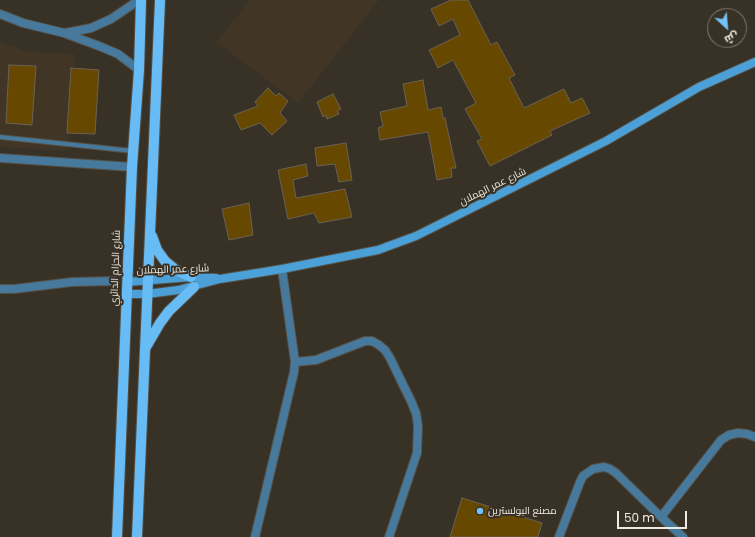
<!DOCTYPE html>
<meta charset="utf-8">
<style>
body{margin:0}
#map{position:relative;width:755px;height:537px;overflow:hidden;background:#383126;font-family:Poppins,Cairo,sans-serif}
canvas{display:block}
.north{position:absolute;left:707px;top:8px;width:40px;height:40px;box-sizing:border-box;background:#383126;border:1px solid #817b72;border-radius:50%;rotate:154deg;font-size:11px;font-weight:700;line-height:16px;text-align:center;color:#efeae3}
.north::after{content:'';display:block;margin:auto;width:14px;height:18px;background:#73c1f6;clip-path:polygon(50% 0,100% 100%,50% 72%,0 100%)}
.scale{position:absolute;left:617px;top:511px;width:70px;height:18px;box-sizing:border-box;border:2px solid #efeae3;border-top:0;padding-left:5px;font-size:12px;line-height:14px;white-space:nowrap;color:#efeae3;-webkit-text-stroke:3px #383126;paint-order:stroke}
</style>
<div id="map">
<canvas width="755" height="537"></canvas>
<div class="north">ش</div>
<div class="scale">50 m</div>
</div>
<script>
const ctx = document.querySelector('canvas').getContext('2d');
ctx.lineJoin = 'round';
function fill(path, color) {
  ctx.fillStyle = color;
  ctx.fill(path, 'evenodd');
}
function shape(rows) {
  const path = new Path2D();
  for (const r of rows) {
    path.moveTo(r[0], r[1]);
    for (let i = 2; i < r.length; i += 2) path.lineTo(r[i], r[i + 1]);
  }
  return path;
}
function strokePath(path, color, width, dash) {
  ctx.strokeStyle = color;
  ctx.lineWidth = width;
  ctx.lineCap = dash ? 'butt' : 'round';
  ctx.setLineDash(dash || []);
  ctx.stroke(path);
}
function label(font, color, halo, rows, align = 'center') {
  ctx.font = font + ' Poppins,Cairo,sans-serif';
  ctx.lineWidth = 4;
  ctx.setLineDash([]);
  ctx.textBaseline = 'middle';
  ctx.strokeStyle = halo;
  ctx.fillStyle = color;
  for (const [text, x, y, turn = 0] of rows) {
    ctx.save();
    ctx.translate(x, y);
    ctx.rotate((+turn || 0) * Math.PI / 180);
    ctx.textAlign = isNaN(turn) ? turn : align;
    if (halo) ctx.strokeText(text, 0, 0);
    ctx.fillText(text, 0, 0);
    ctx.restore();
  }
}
fill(shape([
 [250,0,379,0,298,103,216,42],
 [0,42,29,52,75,54,68,151,0,147]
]), '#413625');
const building = shape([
 [451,0,468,0,491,45,497,42,515,75,509,78,524,108,564,89,571,103,582,98,590,113,550,131,552,135,490,166,477,141,482,139,465,109,476,103,453,60,438,68,429,50,460,35,453,19,439,26,431,9,451,0],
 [9,65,36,66,32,125,6,123,9,65],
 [71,68,99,70,95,134,67,133,71,68],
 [423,80,428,110,441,107,443,118,445,118,456,168,451,168,452,177,437,180,428,132,380,140,378,128,383,126,380,112,407,106,403,84,423,80],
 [268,88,276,96,279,93,288,101,280,113,287,121,272,135,260,123,241,130,234,115,258,106,255,102,268,88],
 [333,94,341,109,337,111,339,114,327,119,326,115,323,117,317,102,333,94],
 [346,143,352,180,339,182,335,164,317,166,315,148,346,143],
 [306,164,308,176,293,180,296,198,345,189,352,217,319,223,314,213,288,219,278,170,306,164],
 [249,203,253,235,229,240,222,209,249,203],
 [462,498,542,523,538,537,450,537,462,498]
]);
fill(building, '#674800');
strokePath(building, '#6a6255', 1);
const lane = shape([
 [0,137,133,151]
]);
const street = shape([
 [0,14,23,23,64,33,99,46,118,54,139,70],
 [65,33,91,28,111,19,139,0],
 [0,158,132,167],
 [0,289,14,289,72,282,115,281],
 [295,362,316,360,365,341,372,341,379,345,385,350,390,358,411,401,416,413,418,426,417,453,389,537],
 [661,517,721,440,729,435,738,433,747,434,755,437],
 [255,537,294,372,295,362,282,269],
 [559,537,580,482,583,476,593,469,604,467,610,469,616,473,661,517,683,537]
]);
const secondary = shape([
 [127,282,191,277,216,278],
 [127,294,147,294,178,290,220,279,282,269,378,250,416,236,606,141,699,87,755,62]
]);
const primary = shape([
 [152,236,157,250,165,261,176,270,191,277],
 [146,347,160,323,169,311,194,287],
 [117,537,132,167,139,70,141,0],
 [137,537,160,0]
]);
strokePath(lane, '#554f44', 6);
strokePath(street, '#554f44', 10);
strokePath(secondary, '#554f44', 10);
strokePath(primary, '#554f44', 12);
strokePath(lane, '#46799b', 4);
strokePath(street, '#46799b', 8);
strokePath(secondary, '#4ba0d7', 8);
strokePath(primary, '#68bcf5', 10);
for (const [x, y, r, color] of [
 [480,511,4,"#73c1f6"]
]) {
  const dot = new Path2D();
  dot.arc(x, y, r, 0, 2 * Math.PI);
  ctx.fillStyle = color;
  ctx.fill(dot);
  strokePath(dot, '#383126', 1.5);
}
label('10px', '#efeae3', '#383126', [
 ["شارع عمر الهملان",493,187,-26],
 ["شارع الحزام الدائري",116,268,-88],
 ["شارع عمر الهملان",173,270,-2]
]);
label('10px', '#efeae3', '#383126', [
 ["مصنع البولسترين",488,511]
], 'left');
</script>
